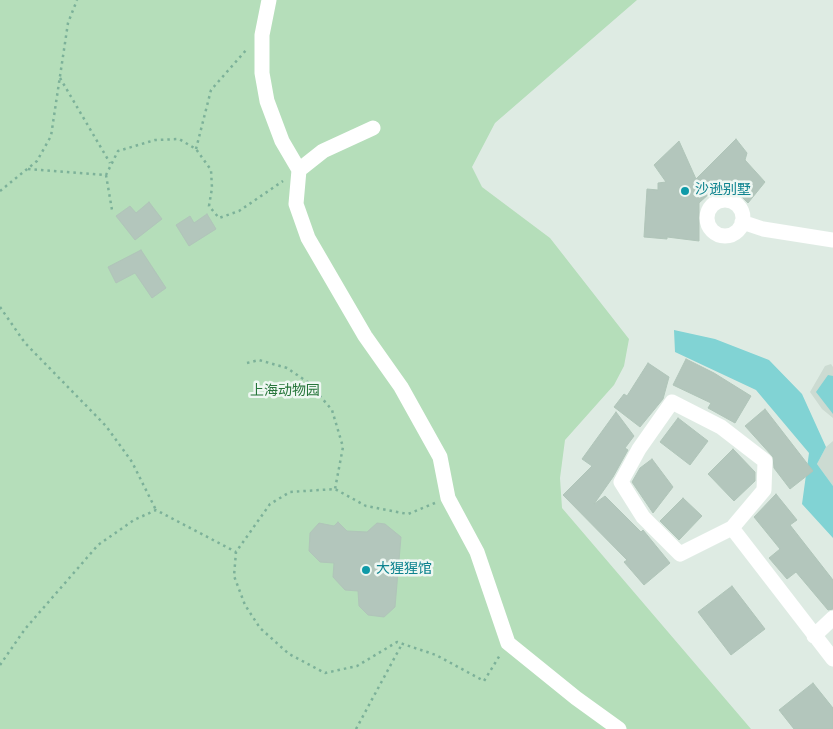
<!DOCTYPE html>
<meta charset="utf-8">
<style>
body{margin:0}
canvas{display:block;background:#deebe3}
</style>
<canvas width="833" height="729"></canvas>
<script>
const ctx = document.querySelector('canvas').getContext('2d');
ctx.lineJoin = 'round';
function fill(path, color) {
  ctx.fillStyle = color;
  ctx.fill(path, 'evenodd');
}
function shape(rows) {
  const path = new Path2D();
  for (const r of rows) {
    if (r.length === 3) {
      path.moveTo(r[0] + r[2], r[1]);
      path.arc(r[0], r[1], r[2], 0, 2 * Math.PI);
      continue;
    }
    path.moveTo(r[0], r[1]);
    for (let i = 2; i < r.length; i += 2) path.lineTo(r[i], r[i + 1]);
  }
  return path;
}
function strokePath(path, color, width, dash) {
  ctx.strokeStyle = color;
  ctx.lineWidth = width;
  ctx.lineCap = dash ? 'butt' : 'round';
  ctx.setLineDash(dash || []);
  ctx.stroke(path);
}
function label(font, color, halo, rows, align = 'center') {
  ctx.font = font + ' "Titillium Web","Noto Sans SC",sans-serif';
  ctx.lineWidth = 5;
  ctx.setLineDash([]);
  ctx.textBaseline = 'middle';
  ctx.strokeStyle = halo;
  ctx.fillStyle = color;
  for (const [text, x, y, turn = 0] of rows) {
    ctx.save();
    ctx.translate(x, y);
    ctx.rotate((+turn || 0) * Math.PI / 180);
    ctx.textAlign = isNaN(turn) ? turn : align;
    if (halo) ctx.strokeText(text, 0, 0);
    ctx.fillText(text, 0, 0);
    ctx.restore();
  }
}
fill(shape([
 [831,364,833,367,833,418,822,409,810,392,825,366],
 [833,441,833,486,817,464,826,447]
]), '#ccdbd2');
fill(shape([
 [0,0,637,0,495,123,472,167,482,187,550,238,629,339,624,366,614,385,565,440,560,478,562,508,751,729,0,729]
]), '#b5deba');
fill(shape([
 [674,330,715,339,769,360,802,394,826,447,817,464,833,486,833,538,802,504,809,453,756,390,675,352],
 [828,375,833,376,833,414,816,392]
]), '#81d3d4');
const building = shape([
 [736,139,747,153,745,160,765,182,748,203,729,184,719,197,711,192,699,203,699,241,667,237,667,239,644,237,647,189,658,190,658,183,666,182,654,165,679,141,696,179,736,139],
 [149,202,162,219,135,240,116,216,130,206,136,213,149,202],
 [207,214,216,229,189,246,176,225,190,216,194,223,207,214],
 [141,250,166,288,152,298,135,273,116,283,108,267,141,250],
 [686,359,714,373,751,396,735,423,708,408,711,403,673,385,686,359],
 [648,363,669,377,663,399,640,427,614,407,624,394,627,396,648,363],
 [765,409,813,471,790,489,774,468,773,457,745,426,765,409],
 [616,412,634,436,625,448,628,450,613,477,594,504,605,496,641,532,643,530,670,563,644,585,624,562,627,560,563,495,592,466,582,459,616,412],
 [678,418,708,441,690,465,660,442,678,418],
 [733,449,755,472,755,481,734,501,708,474,733,449],
 [652,459,673,487,653,513,632,482,640,468,652,459],
 [776,494,797,520,790,525,833,580,833,609,828,610,796,572,787,579,769,558,780,549,754,517,776,494],
 [683,498,702,516,679,540,660,521,683,498],
 [338,522,347,531,367,532,377,523,385,524,401,537,395,607,384,617,368,615,359,606,358,591,345,590,333,577,334,563,320,562,309,551,310,533,319,523,334,526,338,522],
 [732,586,765,629,731,655,698,612,732,586],
 [813,683,833,708,833,729,794,729,779,710,813,683]
]);
fill(building, '#b3c6bc');
strokePath(building, '#b0c5b9', 1);
strokePath(shape([
 [60,78,110,163],
 [196,149,211,90,247,49],
 [28,169,106,175,118,151,155,140,179,139,196,149,211,170,212,188,209,206,219,218,239,211,283,181],
 [106,175,112,210],
 [0,191,37,161,51,136,68,23,77,0],
 [0,307,25,343,106,426,132,462,156,510],
 [247,363,259,360,287,368,309,383,332,410,343,447,335,489],
 [435,503,408,514,366,506,335,489,290,492,270,504,236,552,234,576,245,605,260,628,289,654,325,673,357,666,397,642,436,655,484,681,500,655],
 [0,665,25,629,98,545,134,520,156,510,236,552],
 [356,729,402,644]
]), '#7cb199', 2.5, [2.5, 4]);
strokePath(shape([
 [269,0,262,35,262,73,267,101,282,141,299,170],
 [373,128,323,151,299,170,296,204,308,238,365,336,401,387,440,457,448,498,477,552,508,643,576,698,619,729],
 [725,218,18],
 [742,222,763,229,833,240],
 [672,402,721,427,765,461,764,490,732,528,680,554,643,517,621,482,639,449,672,402],
 [732,528,833,659],
 [814,636,833,618]
]), '#fff', 15);
for (const [x, y, r, color] of [
 [685,191,5,"#0f9aa8"],
 [366,570,5,"#0f9aa8"]
]) {
  const dot = new Path2D();
  dot.arc(x, y, r, 0, 2 * Math.PI);
  ctx.fillStyle = color;
  ctx.fill(dot);
  strokePath(dot, '#eef7f2', 2);
}
label('14px', '#0d838f', '#eef7f2', [
 ["沙逊别墅",695,191],
 ["大猩猩馆",376,570]
], 'left');
label('14px', '#26753a', '#eef7f2', [
 ["上海动物园",285,392]
]);
</script>
